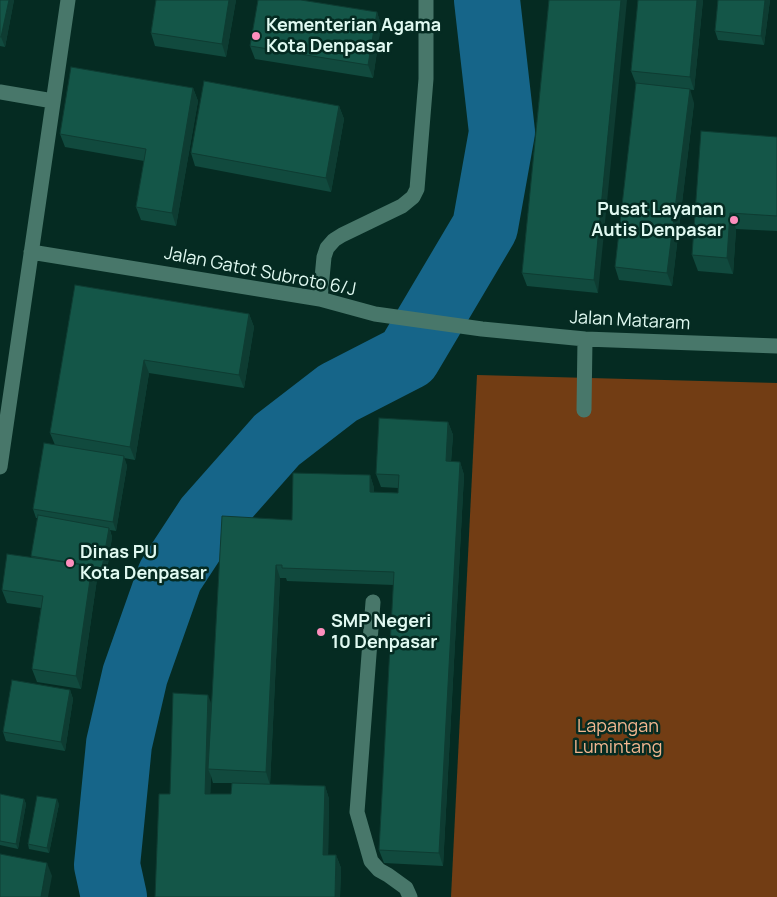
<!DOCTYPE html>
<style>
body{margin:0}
canvas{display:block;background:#052b22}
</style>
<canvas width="777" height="897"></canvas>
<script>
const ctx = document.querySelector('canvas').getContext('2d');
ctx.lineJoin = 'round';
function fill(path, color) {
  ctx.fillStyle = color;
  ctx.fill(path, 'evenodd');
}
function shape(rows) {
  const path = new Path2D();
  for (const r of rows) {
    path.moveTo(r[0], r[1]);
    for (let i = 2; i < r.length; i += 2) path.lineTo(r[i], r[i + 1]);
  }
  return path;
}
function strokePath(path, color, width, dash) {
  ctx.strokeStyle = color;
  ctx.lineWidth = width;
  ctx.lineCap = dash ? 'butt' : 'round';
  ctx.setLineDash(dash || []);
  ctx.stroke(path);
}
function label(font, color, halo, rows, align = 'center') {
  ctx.font = font + ' Manrope,sans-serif';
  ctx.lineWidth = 5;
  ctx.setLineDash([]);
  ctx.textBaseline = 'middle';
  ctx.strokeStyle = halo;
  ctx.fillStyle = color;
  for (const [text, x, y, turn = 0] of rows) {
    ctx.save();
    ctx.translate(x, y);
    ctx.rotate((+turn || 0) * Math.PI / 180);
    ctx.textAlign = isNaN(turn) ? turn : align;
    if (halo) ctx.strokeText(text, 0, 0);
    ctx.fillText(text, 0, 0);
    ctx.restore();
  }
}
fill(shape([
 [477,375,777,383,777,897,451,897]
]), '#723d14');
strokePath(shape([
 [114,897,107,865,119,744,135,675,170,576,208,518,277,440,338,393,408,357,485,227,502,132,487,0]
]), '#166589', 66);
strokePath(shape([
 [0,92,53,101],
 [31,252,320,299,375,314,482,329,585,339,777,346],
 [320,299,324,257,327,248,334,240,342,235,402,206,413,197,417,189,426,79,426,0],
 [584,410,585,339],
 [0,467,68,0],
 [373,602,357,812,371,861,379,870,388,875,406,888,410,897]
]), '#48776a', 15);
fill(shape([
 [0,0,14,0,5,47,0,46],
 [156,0,236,0,226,57,155,46,151,33],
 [549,0,598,293,527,286,522,273],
 [638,0,703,0,694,90,674,88,694,103,672,286,619,280,615,267,636,84,631,71],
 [718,0,770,0,764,45,718,40,715,31],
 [377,12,381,25,373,78,255,59,250,46],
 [193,88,198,101,176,226,141,220,136,207,144,161,65,147,60,134],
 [339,106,344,119,331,192,195,166,191,153],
 [777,137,777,231,736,229,733,274,698,271,692,255],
 [75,285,249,314,254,327,244,388,149,373,135,460,124,458,127,466,116,531,110,530,112,537,106,577,95,575,97,579,81,689,37,682,32,669,41,608,7,603,2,590,32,557,31,556,38,518,36,518,33,509,55,445,50,433],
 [448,422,453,435,451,462,460,462,464,475,443,866,384,863,379,850,394,585,287,581,286,578,280,578,270,784,325,786,329,799,328,855,336,855,341,868,340,897,155,897,170,794,212,704,292,520,370,475,374,488,374,492,398,493,398,488,381,487,376,474],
 [211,776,213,783,232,783,231,794,210,794],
 [70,690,73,699,65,751,6,741,3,732],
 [0,794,24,799,26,804,18,849,0,845],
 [59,804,49,853,29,849,28,844]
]), '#114a3e');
fill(shape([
 [9,0,14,0,5,47,1,37],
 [229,0,236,0,226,57,222,44],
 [621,0,627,0,598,293,594,280],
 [697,0,703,0,694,90,690,77],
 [765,0,770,0,764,45,761,36],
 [377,12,381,25,373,78,368,65],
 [193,88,198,101,176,226,172,213],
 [690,89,694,103,672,286,667,273],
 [339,106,344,119,331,192,326,178],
 [730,213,736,229,733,274,727,258],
 [249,314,254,327,244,388,239,375],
 [144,360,149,373,135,460,130,447],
 [448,422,453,435,450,474,446,461],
 [124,456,127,466,116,531,113,522],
 [460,462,464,475,443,866,439,853],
 [370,475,374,488,374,505,370,492],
 [109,528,112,537,106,577,102,568],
 [276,565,280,578,270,785,266,772],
 [92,566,97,579,81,689,76,676],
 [70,690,73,699,65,751,61,742],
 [208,695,213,708,208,769,211,776,210,807,205,794],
 [325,786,329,799,328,868,323,855],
 [24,799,26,804,18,849,16,844],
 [57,799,59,804,49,853,47,848],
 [336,855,341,868,340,897,335,897],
 [47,863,52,876,48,897,41,897]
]), '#0e3c32');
const building = shape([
 [0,0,9,0,1,37,0,37,0,0],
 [156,0,229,0,222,44,151,33,156,0],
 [258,0,301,0,377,12,368,65,250,46,258,0],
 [549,0,621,0,594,280,522,273,549,0],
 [638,0,697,0,690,77,631,71,638,0],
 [718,0,765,0,761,36,715,31,718,0],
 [71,67,193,88,172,213,136,207,146,149,60,134,71,67],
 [204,81,339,106,326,178,191,153,204,81],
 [636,83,690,89,667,273,615,267,636,83],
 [701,131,777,137,777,216,730,213,727,258,692,255,701,131],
 [75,285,249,314,239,375,144,360,130,447,50,433,75,285],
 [379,418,448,422,446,461,460,462,439,853,379,850,394,572,282,568,282,565,276,565,266,772,208,769,222,516,292,520,293,473,370,475,370,492,398,493,399,475,376,474,379,418],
 [44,443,124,456,113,522,33,509,44,443],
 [38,515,109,528,102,568,31,556,38,515],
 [7,554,92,566,76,676,32,669,43,596,2,590,7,554],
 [12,680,70,690,61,742,3,732,12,680],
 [173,693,208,695,205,794,231,794,232,783,325,786,323,855,336,855,335,897,155,897,159,794,170,794,173,693],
 [0,794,24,799,16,844,0,841,0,794],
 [37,796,57,799,47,848,28,844,37,796],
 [0,854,47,863,41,897,0,897,0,854]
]);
fill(building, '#145648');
strokePath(building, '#0e3c32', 1);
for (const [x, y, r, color] of [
 [256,36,5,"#fe8ebd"],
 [734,220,5,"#fe8ebd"],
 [70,563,5,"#fe8ebd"],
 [321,632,5,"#fe8ebd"]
]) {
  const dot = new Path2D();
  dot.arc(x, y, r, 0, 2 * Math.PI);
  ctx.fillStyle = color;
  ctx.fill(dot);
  strokePath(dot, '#052b22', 2);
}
label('bold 18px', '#e0f9f1', '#052b22', [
 ["Kementerian Agama",266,26],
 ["Kota Denpasar",266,47],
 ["Pusat Layanan",724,210,"right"],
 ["Autis Denpasar",724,231,"right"],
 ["Dinas PU",80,553],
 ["Kota Denpasar",80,574],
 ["SMP Negeri",331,622],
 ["10 Denpasar",331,643]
], 'left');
label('18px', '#e0f9f1', '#052b22', [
 ["Jalan Gatot Subroto 6/J",260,272,11],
 ["Jalan Mataram",630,321,3]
]);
label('18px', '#f3b790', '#052b22', [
 ["Lapangan",618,727],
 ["Lumintang",618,748]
]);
</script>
